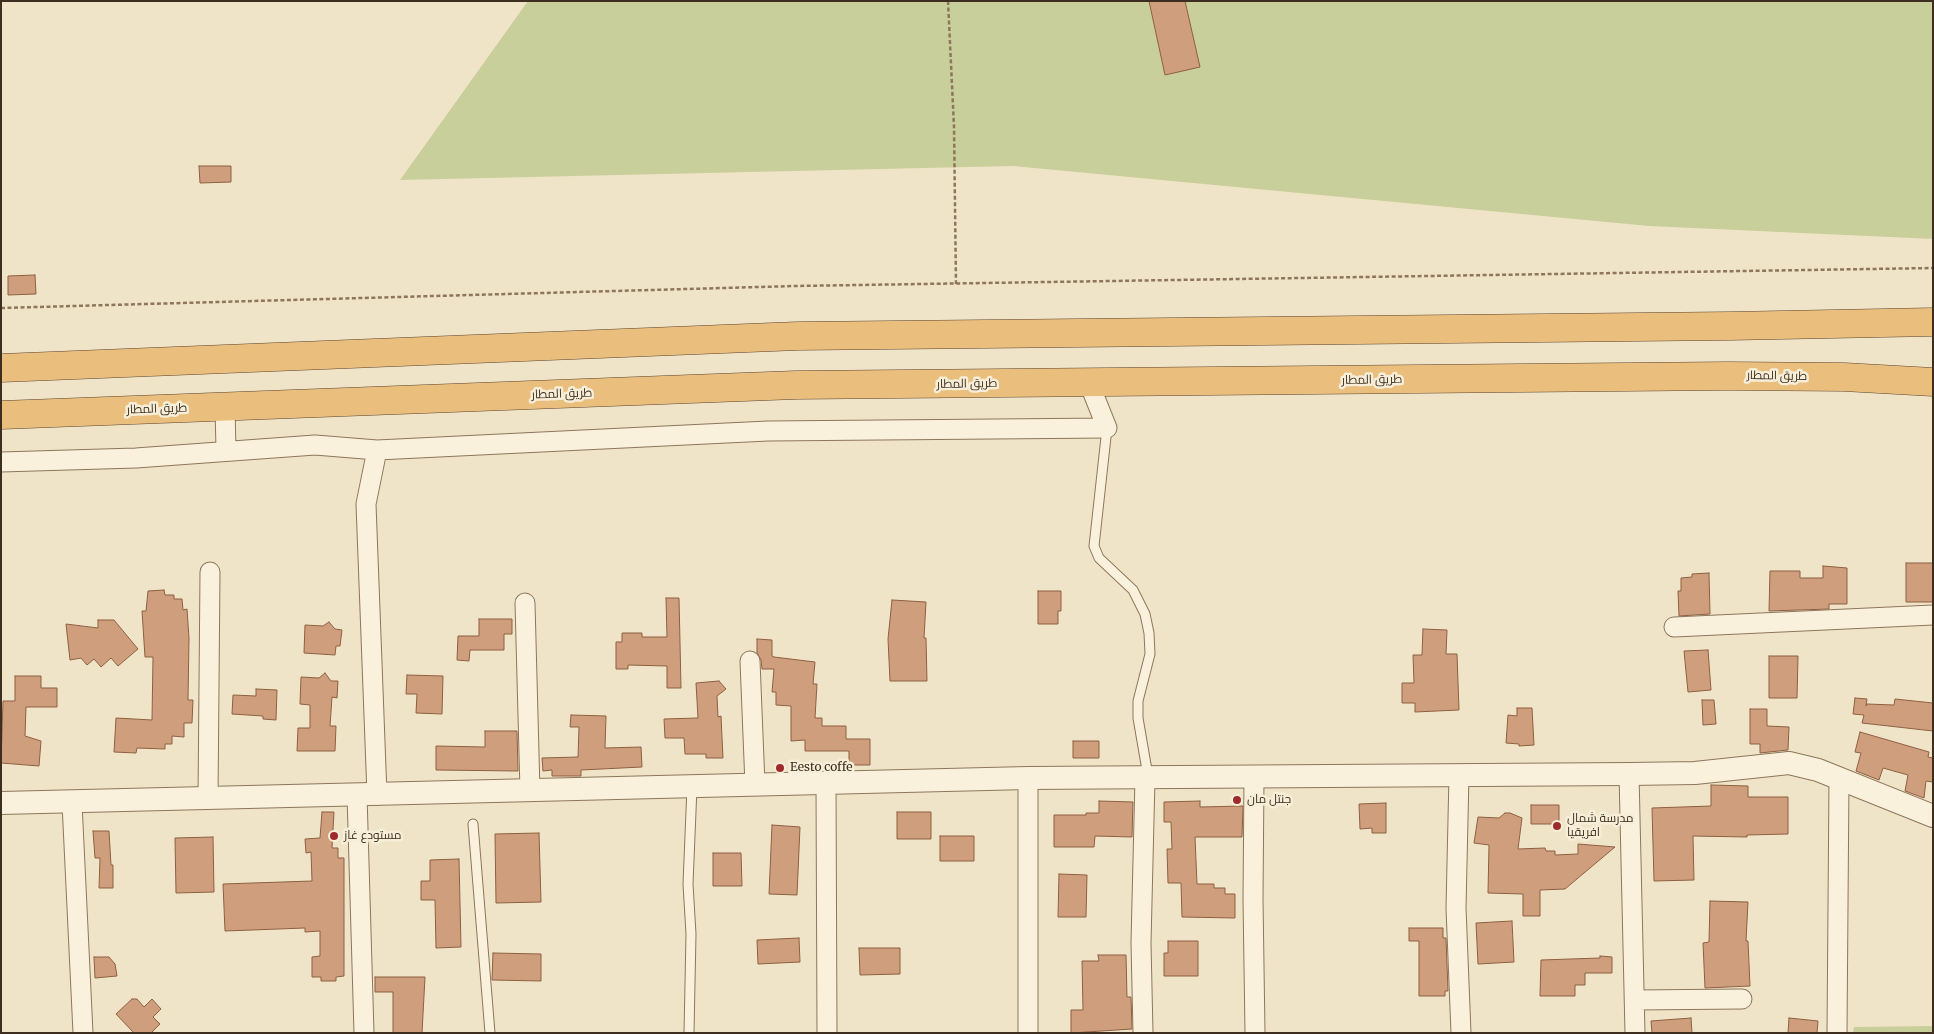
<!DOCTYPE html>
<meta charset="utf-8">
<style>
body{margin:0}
#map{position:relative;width:1934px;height:1034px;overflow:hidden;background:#f0e4c8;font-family:Merriweather,serif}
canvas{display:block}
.frame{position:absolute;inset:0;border:2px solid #3d2e20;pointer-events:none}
</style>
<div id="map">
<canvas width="1934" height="1034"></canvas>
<div class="frame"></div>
</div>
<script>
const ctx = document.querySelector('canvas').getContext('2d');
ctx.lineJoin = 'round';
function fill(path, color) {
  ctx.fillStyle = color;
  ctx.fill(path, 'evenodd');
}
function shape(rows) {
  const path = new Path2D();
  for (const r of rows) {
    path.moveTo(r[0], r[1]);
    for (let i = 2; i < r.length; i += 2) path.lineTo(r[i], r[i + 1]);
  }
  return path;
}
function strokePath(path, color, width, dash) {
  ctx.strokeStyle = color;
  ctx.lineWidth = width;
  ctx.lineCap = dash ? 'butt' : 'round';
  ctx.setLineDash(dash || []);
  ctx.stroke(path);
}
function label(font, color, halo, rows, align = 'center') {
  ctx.font = font + ' Merriweather,Cairo,serif';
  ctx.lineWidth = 5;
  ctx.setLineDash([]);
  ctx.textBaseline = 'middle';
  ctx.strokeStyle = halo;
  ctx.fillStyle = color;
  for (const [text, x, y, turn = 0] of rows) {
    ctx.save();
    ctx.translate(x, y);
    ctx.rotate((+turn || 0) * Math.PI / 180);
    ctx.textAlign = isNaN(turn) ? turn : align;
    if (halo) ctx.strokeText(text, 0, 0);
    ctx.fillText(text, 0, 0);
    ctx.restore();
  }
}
fill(shape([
 [528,1,1933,1,1933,239,1649,226,1013,166,400,180],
 [1933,1026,1933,1033,1853,1033,1854,1027]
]), '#c9cf9b');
const building = shape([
 [1149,1,1185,1,1200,67,1165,75,1149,1],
 [199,166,231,166,231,182,200,183,199,166],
 [35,275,36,294,8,295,8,276,35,275],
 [1906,563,1933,563,1933,602,1906,602,1906,563],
 [1823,566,1847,568,1847,604,1829,604,1829,609,1769,611,1770,571,1800,571,1800,578,1823,578,1823,566],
 [1709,573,1710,614,1679,616,1678,591,1681,591,1681,578,1692,577,1692,574,1709,573],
 [164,590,165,595,174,595,174,599,182,599,183,610,187,609,189,638,188,700,193,700,192,723,184,723,184,737,172,736,172,744,165,744,165,749,137,748,136,753,114,752,116,718,152,720,153,657,145,657,142,611,146,611,148,591,164,590],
 [1038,591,1061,591,1061,611,1058,611,1058,624,1038,624,1038,591],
 [666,598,679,598,681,688,667,688,667,666,628,665,628,669,616,669,616,642,622,642,622,633,642,633,642,637,667,637,666,598],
 [892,600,926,602,924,638,926,638,927,681,890,681,888,639,892,600],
 [479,619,512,619,512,634,504,634,504,650,470,650,469,661,457,660,458,636,479,636,479,619],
 [98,620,114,620,138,649,118,666,111,658,101,667,94,659,87,665,81,658,70,660,66,624,98,628,98,620],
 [329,622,335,629,342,630,340,646,336,646,335,655,304,653,305,625,323,626,329,622],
 [1423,629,1447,630,1446,654,1457,654,1459,710,1415,712,1415,703,1402,703,1402,683,1414,683,1413,655,1422,655,1423,629],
 [757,639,772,640,772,656,774,657,815,662,813,684,817,684,815,718,822,718,822,726,846,726,846,739,870,739,870,765,849,765,849,751,805,751,805,740,791,741,791,706,776,705,776,692,772,692,774,669,762,669,761,660,757,653,757,639],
 [1708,650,1711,690,1688,692,1684,651,1708,650],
 [1769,656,1798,656,1797,698,1769,698,1769,656],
 [325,673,331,681,338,681,337,698,332,697,330,726,336,726,335,751,297,751,298,728,310,728,310,705,300,704,301,677,319,678,325,673],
 [407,675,443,676,442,714,416,713,417,694,406,694,407,675],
 [15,676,41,676,41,688,57,688,57,707,26,707,25,736,41,741,39,766,1,763,3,701,15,701,15,676],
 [719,681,726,689,717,696,718,717,721,716,723,758,706,758,706,754,685,754,684,738,665,738,664,719,698,718,696,683,719,681],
 [256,689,277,690,276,720,263,719,263,716,232,714,233,695,256,696,256,689],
 [1855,698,1867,699,1866,706,1867,704,1894,705,1895,699,1933,703,1933,731,1862,723,1864,715,1853,714,1855,698],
 [1702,700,1714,700,1716,724,1703,725,1702,700],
 [1517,708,1532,708,1534,745,1519,746,1519,744,1506,743,1508,715,1517,716,1517,708],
 [1750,709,1767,709,1767,726,1789,727,1788,750,1760,753,1760,744,1750,744,1750,709],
 [571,715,606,716,605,748,641,747,642,767,581,770,581,776,552,776,552,770,543,771,542,758,578,757,579,727,570,727,571,715],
 [485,731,517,731,518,771,436,770,436,746,485,747,485,731],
 [1860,732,1929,752,1928,757,1933,758,1933,782,1926,781,1924,798,1905,791,1908,775,1883,768,1879,780,1856,771,1861,753,1855,752,1860,732],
 [1073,741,1099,741,1099,758,1073,758,1073,741],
 [1711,785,1748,786,1748,797,1788,797,1788,834,1747,835,1747,837,1693,836,1694,880,1654,881,1652,808,1711,806,1711,785],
 [1099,801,1133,802,1132,837,1095,836,1094,847,1054,847,1054,815,1086,815,1086,813,1099,813,1099,801],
 [1200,801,1200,807,1243,806,1242,837,1195,837,1197,884,1214,884,1214,888,1225,888,1225,894,1235,894,1235,918,1182,917,1181,883,1168,883,1167,849,1172,849,1171,822,1164,822,1164,802,1200,801],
 [1386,803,1386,833,1372,833,1372,828,1360,829,1359,804,1386,803],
 [1531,805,1559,805,1559,824,1531,824,1531,805],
 [322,812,334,812,332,848,338,848,338,858,344,858,344,976,336,977,336,981,321,981,321,977,312,977,312,957,320,956,320,931,305,932,305,928,225,931,223,884,312,881,311,852,306,853,305,839,320,838,322,812],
 [897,812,931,812,931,839,897,839,897,812],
 [1505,813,1510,813,1522,818,1518,849,1545,848,1546,851,1555,851,1555,855,1578,854,1578,844,1615,847,1565,889,1540,890,1540,916,1523,916,1523,894,1488,893,1489,845,1474,843,1478,817,1499,818,1505,813],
 [772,825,800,827,797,895,769,894,772,825],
 [93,831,109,831,111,865,113,865,113,888,99,888,100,858,95,858,93,831],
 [539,833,541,902,496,903,495,834,539,833],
 [940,836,974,836,974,861,940,861,940,836],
 [213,837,214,892,176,893,175,838,213,837],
 [713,853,741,853,742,886,713,886,713,853],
 [459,859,461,947,436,948,435,900,421,900,421,881,430,881,430,860,459,859],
 [1059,874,1087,875,1086,917,1058,917,1059,874],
 [1710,901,1748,902,1746,941,1748,941,1750,986,1705,988,1703,943,1709,942,1710,901],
 [1512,921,1514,962,1478,964,1476,923,1512,921],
 [1409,928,1443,928,1443,938,1446,938,1448,991,1445,991,1445,996,1419,996,1419,941,1409,941,1409,928],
 [799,938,800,962,758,964,757,940,799,938],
 [1168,941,1198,941,1198,976,1164,976,1164,953,1168,953,1168,941],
 [859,948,900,948,900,974,860,975,859,948],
 [493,953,541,954,541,981,492,980,493,953],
 [1098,955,1126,955,1127,997,1131,997,1132,1029,1071,1033,1071,1010,1083,1010,1082,961,1099,961,1098,955],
 [1600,956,1612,957,1612,973,1585,973,1585,985,1575,985,1575,996,1540,996,1541,960,1600,958,1600,956],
 [94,957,109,957,115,964,117,976,95,978,94,957],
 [375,977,425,977,422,1033,393,1033,393,992,375,992,375,977],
 [132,999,137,999,144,1007,152,999,161,1009,153,1017,160,1024,151,1033,134,1033,116,1014,132,999],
 [1691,1018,1692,1033,1652,1033,1651,1021,1691,1018],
 [1789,1018,1818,1021,1817,1033,1788,1033,1789,1018]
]);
fill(building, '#cf9f7d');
strokePath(building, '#8d5f41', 1);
const service = shape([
 [1107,428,1094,546,1099,558,1133,590,1145,614,1149,633,1150,654,1138,701,1138,718,1148,776],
 [473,824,490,1033],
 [689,1033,691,934,688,884,692,787]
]);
const minor = shape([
 [225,407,226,450],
 [1,462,136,458,315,445,377,450,768,431,1107,428,1089,383],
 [525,603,530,791],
 [1674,627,1933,615],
 [750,661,755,785],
 [1629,774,1635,1033],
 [1459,775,1456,908,1461,1033],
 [1028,778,1028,1033],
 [1254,778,1253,899,1255,1033],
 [826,783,827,1033],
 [357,795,364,1033],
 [377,795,366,504,377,450],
 [208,799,210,572],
 [72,803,83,1033],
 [1635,1000,1742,999],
 [1143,1033,1141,943,1145,778],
 [1837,1033,1839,779]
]);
const tertiary = shape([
 [1,803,1028,778,1629,774,1695,773,1789,763,1818,770,1933,816]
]);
const trunk = shape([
 [1,368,798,336,1730,326,1933,322],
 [1,415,796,385,1728,376,1844,377,1933,382]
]);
strokePath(service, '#8d765c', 11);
strokePath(minor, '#8d765c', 21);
strokePath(tertiary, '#8d765c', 24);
strokePath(trunk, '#5b4430', 29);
strokePath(shape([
 [948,1,954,127,956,284],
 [1,308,795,286,1933,268]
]), '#8d765c', 2.5, [4, 2.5]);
strokePath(service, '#faf1dc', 9);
strokePath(minor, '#faf1dc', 19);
strokePath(tertiary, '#faf1dc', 22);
strokePath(trunk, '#eabe7c', 28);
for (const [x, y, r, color] of [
 [780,768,5,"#9e2a2b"],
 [1237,800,5,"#9e2a2b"],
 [1557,826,5,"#9e2a2b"],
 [334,836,5,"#9e2a2b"]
]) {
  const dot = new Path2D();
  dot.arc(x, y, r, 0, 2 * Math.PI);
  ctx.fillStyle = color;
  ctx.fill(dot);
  strokePath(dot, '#f7eed8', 2);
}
label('12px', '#3d2e20', '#f7eed8', [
 ["طريق المطار",1777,376,1],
 ["طريق المطار",1372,380,-1],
 ["طريق المطار",967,384,-1],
 ["طريق المطار",562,394,-2],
 ["طريق المطار",157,409,-2]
]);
label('12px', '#3d2e20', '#f7eed8', [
 ["Eesto coffe",790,768],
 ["جنتل مان",1247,800],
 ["مدرسة شمال",1567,819],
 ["افريقيا",1567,833],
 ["مستودع غاز",344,836]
], 'left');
</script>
